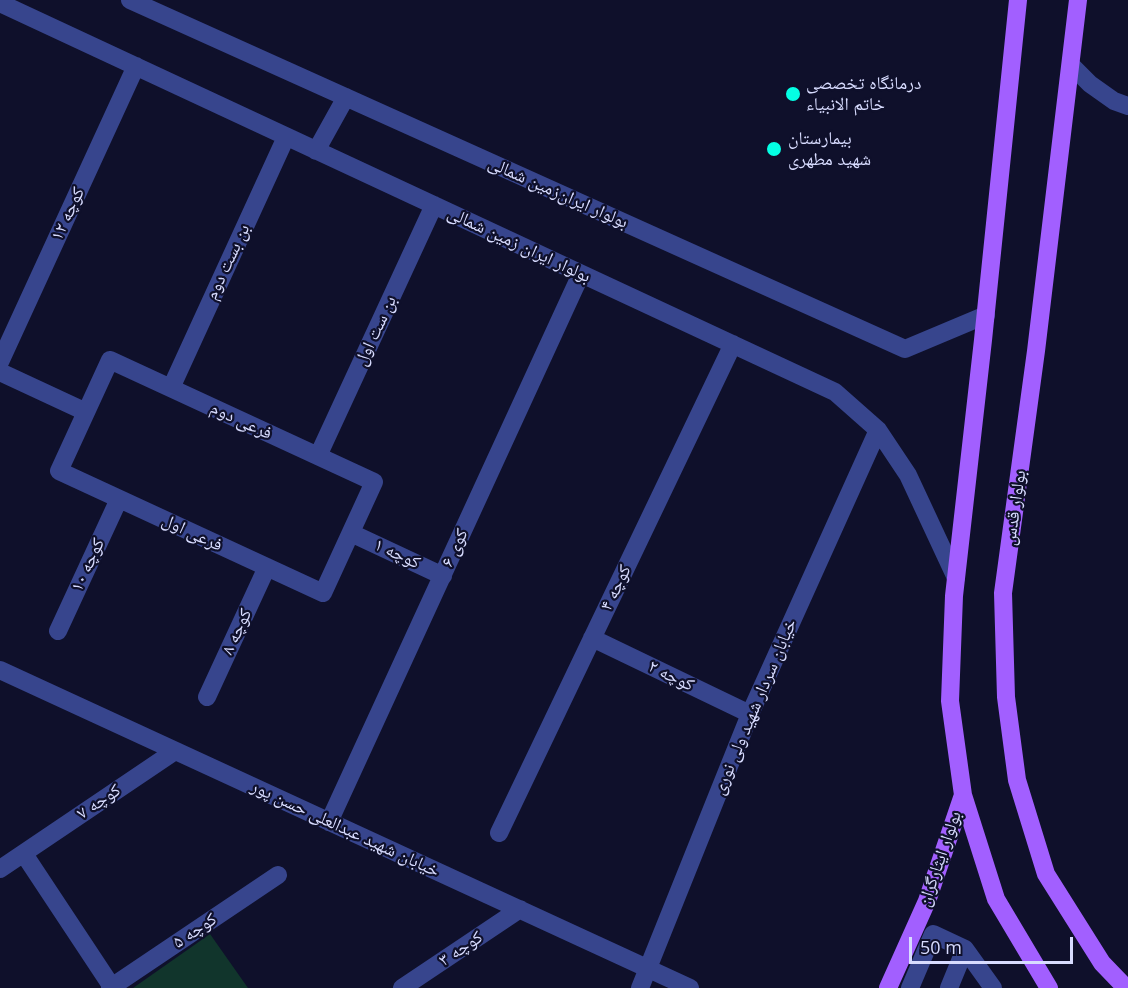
<!DOCTYPE html>
<meta charset="utf-8">
<style>
body{margin:0}
#map{position:relative;width:1128px;height:988px;overflow:hidden;background:#0f102b;font-family:"Open Sans",sans-serif}
canvas{display:block}
.scale{position:absolute;left:909px;top:937px;width:164px;height:27px;box-sizing:border-box;border:3px solid #d8dcff;border-top:0;padding-left:8px;font-size:18px;line-height:21px;white-space:nowrap;color:#d8dcff;-webkit-text-stroke:4px #0f102b;paint-order:stroke}
</style>
<div id="map">
<canvas width="1128" height="988"></canvas>
<div class="scale">50 m</div>
</div>
<script>
const ctx = document.querySelector('canvas').getContext('2d');
ctx.lineJoin = 'round';
function fill(path, color) {
  ctx.fillStyle = color;
  ctx.fill(path, 'evenodd');
}
function shape(rows) {
  const path = new Path2D();
  for (const r of rows) {
    path.moveTo(r[0], r[1]);
    for (let i = 2; i < r.length; i += 2) path.lineTo(r[i], r[i + 1]);
  }
  return path;
}
function strokePath(path, color, width, dash) {
  ctx.strokeStyle = color;
  ctx.lineWidth = width;
  ctx.lineCap = dash ? 'butt' : 'round';
  ctx.setLineDash(dash || []);
  ctx.stroke(path);
}
function label(font, color, halo, rows, align = 'center') {
  ctx.font = font + ' "Open Sans","Noto Naskh Arabic",sans-serif';
  ctx.lineWidth = 4.5;
  ctx.setLineDash([]);
  ctx.textBaseline = 'middle';
  ctx.strokeStyle = halo;
  ctx.fillStyle = color;
  for (const [text, x, y, turn = 0] of rows) {
    ctx.save();
    ctx.translate(x, y);
    ctx.rotate((+turn || 0) * Math.PI / 180);
    ctx.textAlign = isNaN(turn) ? turn : align;
    if (halo) ctx.strokeText(text, 0, 0);
    ctx.fillText(text, 0, 0);
    ctx.restore();
  }
}
fill(shape([
 [210,934,248,988,133,988]
]), '#11352c');
strokePath(shape([
 [130,0,905,349,986,315],
 [0,3,835,392,878,430,908,475,956,578],
 [1071,65,1090,84,1114,101,1128,106],
 [316,151,346,97],
 [110,360,374,482,323,593,59,471,110,360],
 [0,362,136,66],
 [0,372,86,412],
 [171,388,286,137],
 [318,456,434,205],
 [351,533,443,576],
 [58,631,119,499],
 [592,638,750,714],
 [0,670,690,988],
 [207,697,267,567],
 [329,822,581,274],
 [499,833,733,344],
 [24,854,112,987],
 [0,869,175,751],
 [110,988,278,875],
 [402,988,520,909],
 [640,988,750,714,878,430],
 [910,988,933,934,965,949,993,988],
 [949,988,965,949]
]), '#37458d', 18);
strokePath(shape([
 [1018,0,983,340,954,596,950,701,963,795,996,899,1049,988],
 [1078,0,1036,351,1003,593,1006,697,1017,780,1046,874,1102,963,1126,988],
 [888,988,927,901,963,795]
]), '#a25fff', 18);
for (const [x, y, r, color] of [
 [793,94,8,"#04ffe4"],
 [774,149,8,"#04ffe4"]
]) {
  const dot = new Path2D();
  dot.arc(x, y, r, 0, 2 * Math.PI);
  ctx.fillStyle = color;
  ctx.fill(dot);
  strokePath(dot, '#0f102b', 2);
}
label('18px', '#d8dcff', '#0f102b', [
 ["درمانگاه تخصصی",806,84],
 ["خاتم الانبیاء",806,105],
 ["بیمارستان",788,139],
 ["شهید مطهری",788,160]
], 'left');
label('18px', '#d8dcff', '#0f102b', [
 ["بولوار ایران‌زمین شمالی",558,193,24],
 ["کوچه ۱۲",68,214,-65],
 ["بولوار ایران زمین شمالی",519,245,25],
 ["بن بست دوم",228,262,-65],
 ["بن ست اول",376,331,-65],
 ["فرعی دوم",241,421,25],
 ["بولوار قدس",1015,508,-82],
 ["فرعی اول",192,533,25],
 ["کوی ۶",455,548,-65],
 ["کوچه ۱",397,554,25],
 ["کوچه ۱۰",88,565,-65],
 ["کوچه ۴",616,588,-64],
 ["کوچه ۸",237,632,-65],
 ["کوچه ۲",671,676,26],
 ["خیابان سردار شهید ولی نوری",755,707,-67],
 ["کوچه ۷",99,802,-34],
 ["خیابان شهید عبدالعلی حسن پور",345,829,25],
 ["بولوار ایثارگران",940,859,-71],
 ["کوچه ۵",195,931,-34],
 ["کوچه ۳",461,949,-34]
]);
</script>
